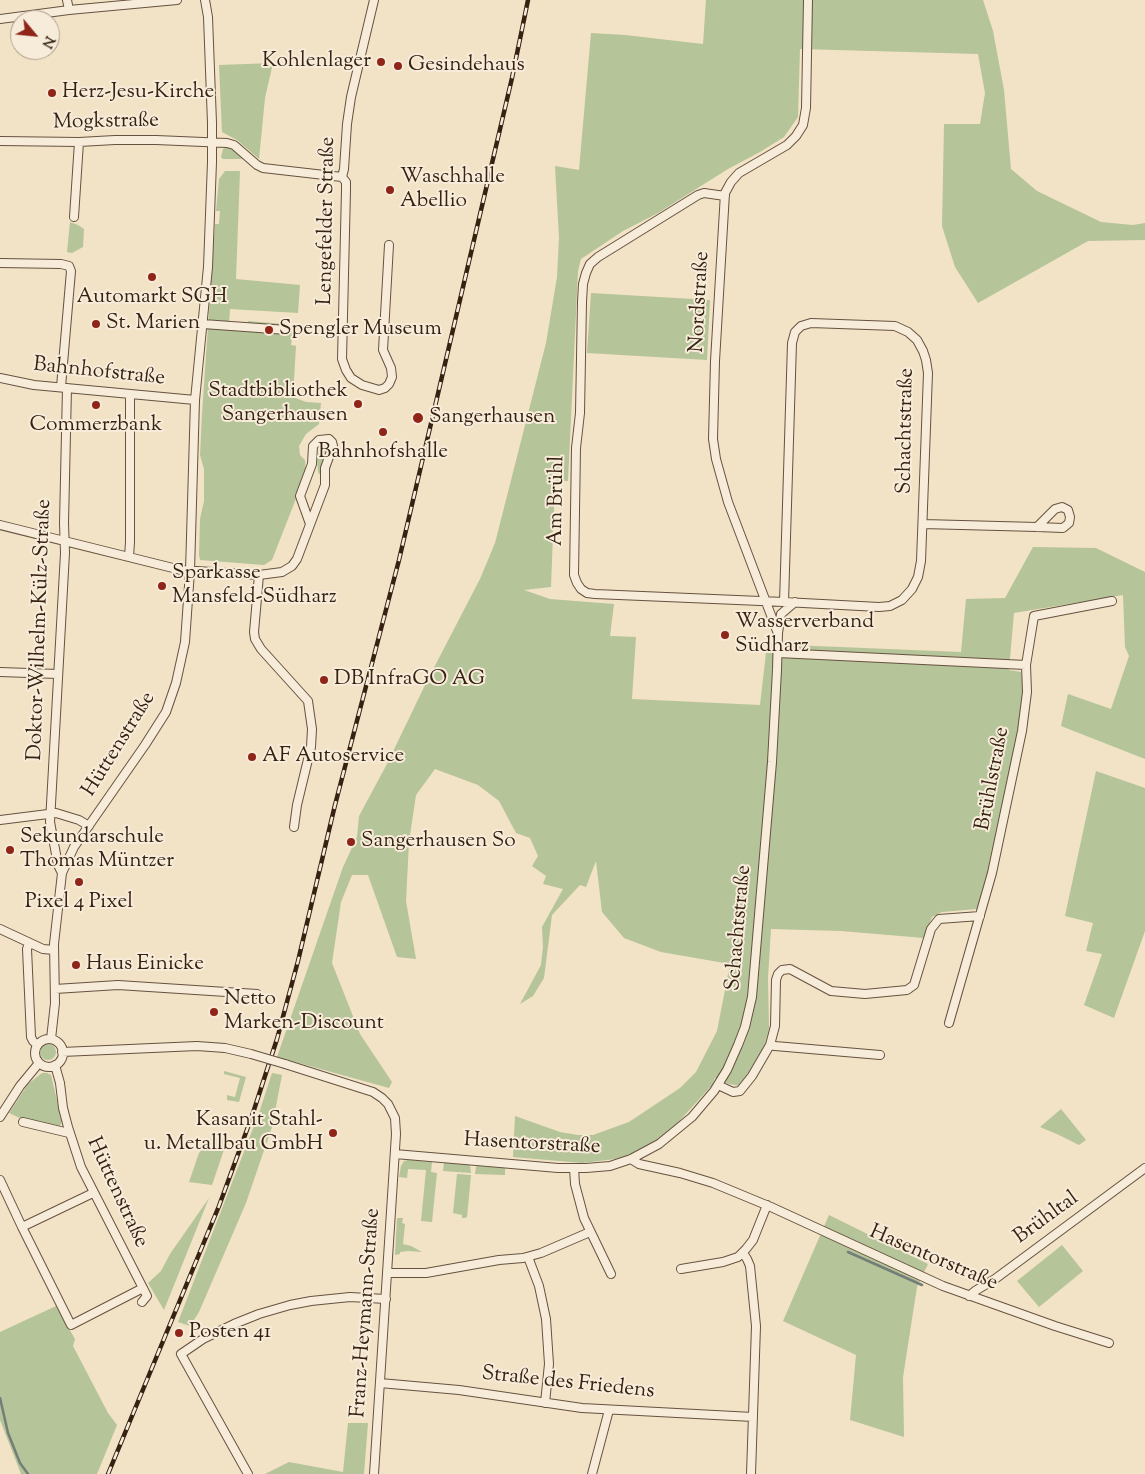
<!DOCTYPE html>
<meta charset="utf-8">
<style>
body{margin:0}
#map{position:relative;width:1145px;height:1474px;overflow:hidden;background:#f2e2c6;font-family:"Sorts Mill Goudy",serif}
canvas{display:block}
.north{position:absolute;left:10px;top:10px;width:50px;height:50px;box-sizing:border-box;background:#f7ecda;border:1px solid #aa9b8a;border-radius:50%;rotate:118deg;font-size:14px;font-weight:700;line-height:20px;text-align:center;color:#372212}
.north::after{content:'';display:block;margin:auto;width:18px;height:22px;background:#8f2418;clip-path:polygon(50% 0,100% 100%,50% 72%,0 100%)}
</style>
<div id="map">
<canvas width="1145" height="1474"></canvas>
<div class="north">N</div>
</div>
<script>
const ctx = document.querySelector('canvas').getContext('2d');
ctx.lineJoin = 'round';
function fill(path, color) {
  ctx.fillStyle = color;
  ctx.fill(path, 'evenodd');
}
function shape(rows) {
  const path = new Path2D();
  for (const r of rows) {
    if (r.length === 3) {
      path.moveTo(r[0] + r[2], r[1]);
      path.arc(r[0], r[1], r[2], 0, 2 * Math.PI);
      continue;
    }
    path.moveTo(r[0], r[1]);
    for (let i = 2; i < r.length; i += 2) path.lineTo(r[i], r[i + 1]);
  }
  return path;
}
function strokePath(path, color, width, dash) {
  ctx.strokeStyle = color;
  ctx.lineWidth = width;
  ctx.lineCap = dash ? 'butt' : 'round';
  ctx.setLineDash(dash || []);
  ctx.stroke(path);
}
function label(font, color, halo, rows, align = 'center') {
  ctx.font = font + ' "Sorts Mill Goudy",serif';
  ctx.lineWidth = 4;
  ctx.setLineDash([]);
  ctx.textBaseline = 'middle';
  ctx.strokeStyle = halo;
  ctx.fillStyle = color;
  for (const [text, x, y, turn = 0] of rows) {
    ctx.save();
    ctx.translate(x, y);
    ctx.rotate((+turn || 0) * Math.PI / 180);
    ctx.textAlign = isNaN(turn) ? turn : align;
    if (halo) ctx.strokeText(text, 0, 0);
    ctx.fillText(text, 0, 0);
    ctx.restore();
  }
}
fill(shape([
 [706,0,983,0,993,31,1004,90,1011,169,1037,191,1101,222,1133,225,1145,223,1145,240,1088,241,978,303,955,267,942,226,944,124,980,124,985,93,978,54,800,49,798,117,784,137,760,152,728,169,658,213,623,231,581,259,578,271,568,481,555,481,551,587,524,590,550,599,614,604,610,636,636,637,632,699,760,705,767,644,961,652,966,599,1005,598,1033,547,1096,548,1145,572,1145,759,1061,726,1068,694,1111,709,1129,656,1125,647,1123,595,1014,613,1009,670,1021,672,1023,688,1018,733,988,872,977,909,942,912,932,917,924,938,841,931,771,929,768,978,769,1029,764,1047,740,1086,729,1084,715,1078,712,1085,674,1127,652,1145,623,1158,582,1163,513,1157,515,1116,560,1132,578,1135,593,1135,629,1122,680,1088,696,1072,717,1031,730,964,661,952,624,938,602,912,596,861,586,887,580,885,552,915,544,978,533,996,520,1004,541,965,543,947,542,927,563,889,543,884,546,876,532,866,538,856,530,838,516,833,499,801,478,785,435,769,416,795,409,842,406,901,416,959,397,957,368,875,352,875,341,902,332,963,360,1034,392,1082,389,1088,277,1057,343,867,357,837,359,816,387,764,426,683,480,579,495,543,546,343,557,277,559,238,555,166,579,170,591,33,625,35,703,44],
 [273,63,265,98,259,159,237,140,222,132,219,65],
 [226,147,230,147,235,151,243,159,223,159,221,157,223,149],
 [225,171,240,171,236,279,300,285,298,313,230,309,229,324,248,324,248,321,296,325,296,333,293,333,291,345,296,346,293,397,306,402,321,403,319,424,306,434,299,446,300,455,305,460,306,473,272,560,264,565,200,560,199,555,200,519,204,501,204,469,200,455,202,414,215,224,219,224,220,211,216,211,219,179],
 [70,222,78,225,84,229,83,247,72,253,67,252],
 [591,293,710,300,707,360,587,353],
 [325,446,328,449,320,475,318,472,317,458,320,449],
 [1096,771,1145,788,1145,931,1114,1018,1084,1005,1102,954,1086,951,1093,923,1065,916],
 [48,1052,8],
 [224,1071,246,1077,239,1102,227,1100,227,1095,235,1097,240,1078,224,1074],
 [42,1073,47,1073,51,1075,62,1122,59,1128,22,1119,9,1113,28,1084],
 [272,1073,282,1075,272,1127,246,1203,199,1312,190,1326,178,1322,259,1113],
 [1061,1109,1086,1140,1079,1145,1059,1135,1040,1127],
 [211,1139,226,1139,227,1141,212,1185,189,1182,199,1153],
 [408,1160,432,1162,431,1172,437,1173,432,1222,421,1221,426,1170,408,1169,407,1178,399,1177,401,1166,404,1161],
 [444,1163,470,1165,471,1173,443,1171],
 [477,1166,505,1168,505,1175,475,1174,476,1167],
 [457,1174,471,1175,467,1217,465,1218,462,1218,462,1215,453,1213],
 [209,1198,164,1310,148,1283,161,1271,170,1254],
 [829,1215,928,1264,917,1287,903,1377,904,1437,850,1420,856,1355,783,1321],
 [397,1218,403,1218,402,1223,405,1224,403,1244,411,1246,422,1252,408,1251,400,1252,400,1254,395,1255],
 [1062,1245,1083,1271,1039,1307,1017,1281],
 [56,1306,75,1339,73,1346,108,1413,117,1425,97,1474,21,1474,0,1420,0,1332],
 [348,1423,368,1423,364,1474,265,1474,289,1462,343,1472]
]), '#b5c499');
strokePath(shape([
 [848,1252,922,1285],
 [0,1398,8,1433,20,1463,28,1474]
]), '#747e78', 2.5);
const minor = shape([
 [67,0,69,10],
 [0,19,69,10,177,0],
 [0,141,79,142,115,140,156,140,227,143,234,145,257,165,263,168,342,177],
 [342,177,346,182,346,190,342,359,346,370,351,378,362,385,379,390,385,388,389,384,392,377,391,368,383,350,389,245],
 [342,177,344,169,347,124,351,97,374,0],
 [725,196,704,193,698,195,598,257,590,264,586,273,583,284,582,302,580,413,576,448,574,575,577,583,581,589,587,593,595,594,784,602,879,607,890,606,902,600,912,589,918,577,921,561,928,373,926,360,923,351,917,340,908,332,895,326,811,323,801,326,795,332,792,343,784,602],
 [74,217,79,142],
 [0,263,61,264,69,266,71,271,61,387],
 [203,324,287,330],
 [0,378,34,385,195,400],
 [923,524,1037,527,1063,528,1069,523,1070,517,1068,510,1062,507,1055,509,1037,527],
 [0,525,181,570,259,575,282,572,292,566,297,559,325,485,325,468,333,446,332,442,329,439,319,440,313,446,312,464,300,496,310,524],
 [129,557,130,542,130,394],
 [259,575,254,632,255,639,261,649,308,701,312,729,311,747,297,805,294,827],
 [777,631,728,502,716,459,713,439,715,361,725,193,731,182,739,173,787,145,796,136,803,125,806,108,808,0],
 [778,653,1026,665],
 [0,672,58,674],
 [0,820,56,813,79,820,89,826],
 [62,873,58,865,50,822,65,553,64,523,67,388],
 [0,929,43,949,54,950],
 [29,943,27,949,31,1037,33,1041,37,1045],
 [55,989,118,985,257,994],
 [949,1023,992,873,1022,731,1027,692,1026,665,1034,616,1112,601],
 [51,1039,55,1003,54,944,62,873,74,847,145,745,166,712,176,683,185,642,190,571,195,400,208,267,212,162,212,123,208,17,205,0],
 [49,1053,14],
 [770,1045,775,1046,880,1055],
 [62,1052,197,1046,225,1048,251,1054],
 [285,1064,373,1092,382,1098,388,1104,395,1118,396,1134,374,1474],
 [55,1065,60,1083,63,1108,68,1127,81,1167,147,1296,142,1302],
 [718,1085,733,1092,740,1091,752,1076,770,1045,775,1026,776,980,778,974,782,970,790,969,831,991,865,994,907,990,914,985,931,929,939,919,980,916],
 [0,1117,20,1086,39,1063],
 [23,1122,69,1133],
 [395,1154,558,1168,586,1168,610,1166,631,1159,659,1144,692,1117,714,1091,727,1070,738,1045,745,1027,752,997,772,762,777,670,778,633,781,614,795,602],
 [631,1159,639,1164,680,1173,713,1183,771,1207,943,1286,1055,1326,1109,1343],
 [574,1168,575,1184,584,1218,611,1274],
 [0,1180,22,1227,71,1325,143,1288],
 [22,1227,93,1193],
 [743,1253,747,1259,750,1266,756,1326,751,1474],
 [528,1257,539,1286,546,1319,549,1364,545,1403],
 [681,1269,723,1262,738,1257,746,1249,753,1240,767,1205],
 [387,1273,426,1273,499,1260,523,1258,541,1253,590,1232],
 [969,1296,975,1291,995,1279,1145,1168],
 [380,1383,459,1390,582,1408,753,1417],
 [248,1474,181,1354,203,1339,234,1324,259,1314,290,1305,311,1301,350,1297,386,1299],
 [592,1474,609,1410]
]);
strokePath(minor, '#66523f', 10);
strokePath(minor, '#f7ecda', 8);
const rail = shape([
 [108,1474,219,1206,252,1116,277,1039,298,961,335,805,399,560,512,78,528,0]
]);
strokePath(rail, '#372212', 4.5);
strokePath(rail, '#f7ecda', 2.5, [8]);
const minorBridge = shape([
 [251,1054,285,1064]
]);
strokePath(minorBridge, '#66523f', 10, []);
strokePath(minorBridge, '#f7ecda', 8);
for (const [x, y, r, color] of [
 [381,62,5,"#8f2418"],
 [398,66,5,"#8f2418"],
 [52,93,5,"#8f2418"],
 [390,190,5,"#8f2418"],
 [152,277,5,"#8f2418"],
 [96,324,5,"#8f2418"],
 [269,330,5,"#8f2418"],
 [358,404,5,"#8f2418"],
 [96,405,5,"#8f2418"],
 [418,418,6,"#8f2418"],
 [383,432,5,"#8f2418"],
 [162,586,5,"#8f2418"],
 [725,635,5,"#8f2418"],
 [324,680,5,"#8f2418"],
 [252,757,5,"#8f2418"],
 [351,842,5,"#8f2418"],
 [10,850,5,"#8f2418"],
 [79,882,5,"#8f2418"],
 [76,965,5,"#8f2418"],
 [214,1012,5,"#8f2418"],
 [333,1133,5,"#8f2418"],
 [179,1333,5,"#8f2418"]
]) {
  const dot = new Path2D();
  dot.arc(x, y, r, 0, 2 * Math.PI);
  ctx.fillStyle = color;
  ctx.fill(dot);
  strokePath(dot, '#f7ecda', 2);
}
label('21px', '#372212', '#f7ecda', [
 ["Kohlenlager",371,62,"right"],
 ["Gesindehaus",408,66],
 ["Herz-Jesu-Kirche",62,93],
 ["Waschhalle",400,178],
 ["Abellio",400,202],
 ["Automarkt SGH",152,298,"center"],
 ["St. Marien",106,324],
 ["Spengler Museum",279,330],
 ["Stadtbibliothek",348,392,"right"],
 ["Sangerhausen",348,416,"right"],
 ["Sangerhausen",429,418],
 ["Commerzbank",96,426,"center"],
 ["Bahnhofshalle",383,453,"center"],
 ["Sparkasse",172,574],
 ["Mansfeld-Südharz",172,598],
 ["Wasserverband",735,623],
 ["Südharz",735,647],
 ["DB InfraGO AG",334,680],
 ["AF Autoservice",262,757],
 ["Sekundarschule",20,838],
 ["Thomas Müntzer",20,862],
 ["Sangerhausen So",361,842],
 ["Pixel 4 Pixel",79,903,"center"],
 ["Haus Einicke",86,965],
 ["Netto",224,1000],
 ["Marken-Discount",224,1024],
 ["Kasanit Stahl-",323,1121,"right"],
 ["u. Metallbau GmbH",323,1145,"right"],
 ["Posten 41",189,1333]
], 'left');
label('21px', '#372212', '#f7ecda', [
 ["Mogkstraße",106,123,-1],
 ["Lengefelder Straße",328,221,-89],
 ["Nordstraße",701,302,-87],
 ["Bahnhofstraße",99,373,6],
 ["Schachtstraße",907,431,-89],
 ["Am Brühl",558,501,-89],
 ["Doktor-Wilhelm-Külz-Straße",41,630,-88],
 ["Hüttenstraße",120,745,-58],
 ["Brühlstraße",994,779,-79],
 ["Schachtstraße",740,928,-85],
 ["Hasentorstraße",532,1145,3],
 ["Hüttenstraße",116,1193,65],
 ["Brühltal",1047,1219,-36],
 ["Hasentorstraße",933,1259,23],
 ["Franz-Heymann-Straße",367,1313,-86],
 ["Straße des Friedens",568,1384,6]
]);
</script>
